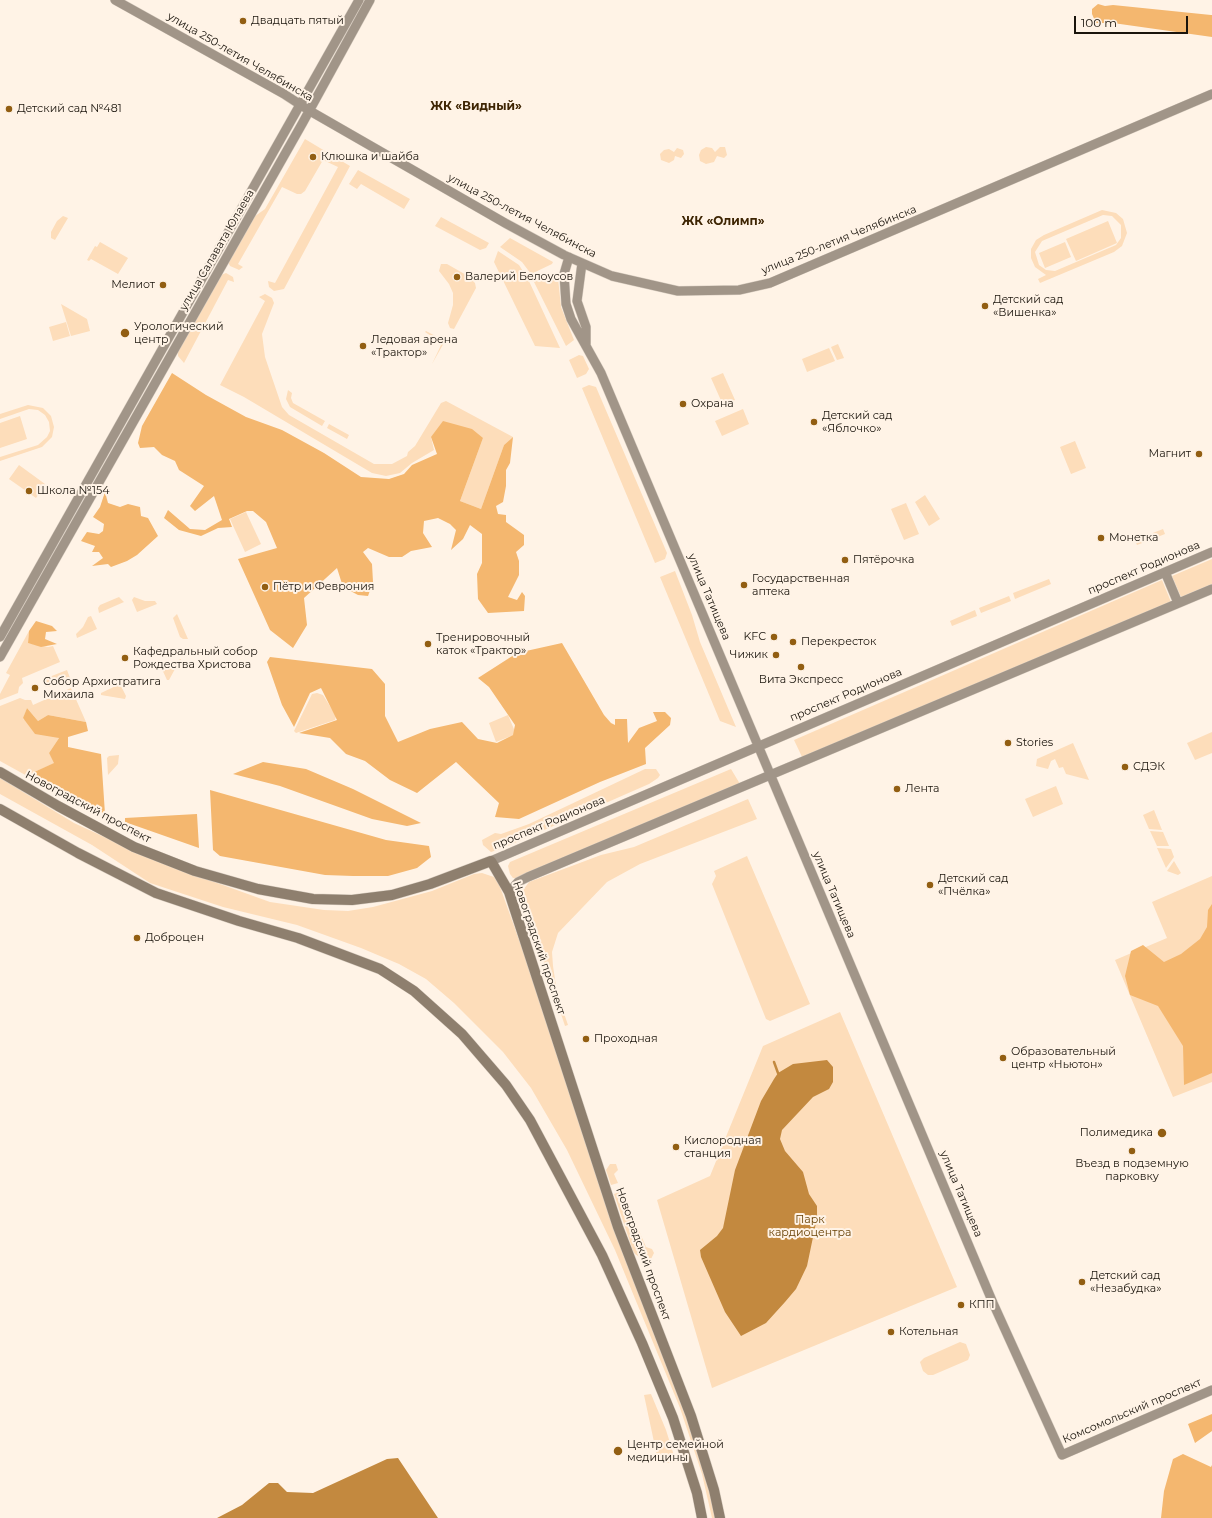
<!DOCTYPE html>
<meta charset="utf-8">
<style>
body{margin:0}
#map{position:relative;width:1212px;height:1518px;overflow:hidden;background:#fff3e6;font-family:Montserrat,sans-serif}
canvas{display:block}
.scale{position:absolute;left:1074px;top:16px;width:114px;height:18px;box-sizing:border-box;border:2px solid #1a140c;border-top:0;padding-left:5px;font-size:12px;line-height:14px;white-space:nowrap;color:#1a140c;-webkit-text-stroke:3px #fff3e6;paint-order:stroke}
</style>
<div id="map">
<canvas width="1212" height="1518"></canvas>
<div class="scale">100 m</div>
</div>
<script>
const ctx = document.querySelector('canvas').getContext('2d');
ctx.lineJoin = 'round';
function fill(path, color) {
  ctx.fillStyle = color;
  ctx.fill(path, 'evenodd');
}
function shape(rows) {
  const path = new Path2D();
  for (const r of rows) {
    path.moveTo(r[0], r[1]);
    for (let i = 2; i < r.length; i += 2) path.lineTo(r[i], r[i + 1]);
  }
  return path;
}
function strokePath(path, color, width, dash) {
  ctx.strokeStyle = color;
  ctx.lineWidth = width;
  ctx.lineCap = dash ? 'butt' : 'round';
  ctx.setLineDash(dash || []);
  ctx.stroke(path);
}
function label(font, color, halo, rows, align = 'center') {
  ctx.font = font + ' Montserrat,sans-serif';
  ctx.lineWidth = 4;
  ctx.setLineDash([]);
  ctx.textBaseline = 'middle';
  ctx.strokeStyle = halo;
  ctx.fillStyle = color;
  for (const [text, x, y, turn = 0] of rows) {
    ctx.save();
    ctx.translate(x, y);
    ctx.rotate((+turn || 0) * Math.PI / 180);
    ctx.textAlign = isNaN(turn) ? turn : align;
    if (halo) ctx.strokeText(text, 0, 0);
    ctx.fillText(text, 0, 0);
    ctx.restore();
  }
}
fill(shape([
 [305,139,350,166,284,289,274,291,269,287,268,281,275,283,338,167,323,160,305,191,301,194,297,194,282,187,238,264,243,267,239,270,237,269,230,266,228,262,251,219,265,209],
 [706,147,712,148,715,152,720,147,725,147,727,155,724,158,717,156,714,162,706,164,700,161,699,155,701,150],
 [677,148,683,150,684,154,681,158,675,156,674,160,669,163,661,160,660,154,664,150,669,149,674,152],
 [358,170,410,199,404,209,361,184,357,189,349,184],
 [1102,210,1116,213,1123,219,1127,233,1122,246,1114,252,1040,283,1038,279,1046,275,1035,267,1031,258,1031,249,1036,240,1044,235],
 [1103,215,1112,216,1121,225,1121,238,1116,245,1055,271,1046,270,1039,265,1035,252,1042,241],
 [63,216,68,218,55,240,51,238,51,232,57,221],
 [441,217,489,243,486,248,480,250,435,226],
 [1108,221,1117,243,1076,261,1066,239],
 [510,238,553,262,552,264,531,274,522,262,500,247],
 [100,242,128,258,118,274,91,259,89,261,87,260,95,246,97,247],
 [1065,242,1071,257,1045,268,1039,253],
 [498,251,519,265,528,279,560,348,535,346,494,262],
 [441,264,447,264,468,276,475,283,476,288,454,329,450,328,448,323,453,305,453,293,449,284,439,271],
 [226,273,233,277,234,282,228,280,184,363,178,356,178,351,221,275],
 [547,273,558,278,561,307,574,340,566,346,532,278],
 [265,294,272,298,274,303,262,334,265,357,282,407,289,415,374,464,392,464,407,456,408,452,415,446,441,403,446,401,513,437,504,445,481,509,460,501,483,438,431,437,434,450,412,463,400,473,386,476,372,473,244,397,220,385,265,301,259,297],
 [61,304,87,319,90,331,71,336],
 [66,322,70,336,53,341,49,327],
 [426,331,445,341,432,364,442,343,425,332],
 [838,344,844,358,837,360,831,347],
 [829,348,835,361,807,372,802,359],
 [579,355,583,356,589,369,586,374,577,378,569,360],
 [723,373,735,400,723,405,711,378],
 [589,385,596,387,667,553,665,559,655,563,582,388],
 [288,390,292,393,291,398,293,403,325,421,322,426,290,407,286,399],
 [28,405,43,408,51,416,54,427,52,437,42,447,0,461,0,457,38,445,47,437,50,431,49,422,45,415,38,410,29,409,0,419,0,414],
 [743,409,749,424,722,436,715,421],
 [20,416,27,439,0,448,0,423],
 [329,424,349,435,347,439,327,428],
 [1075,441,1086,468,1071,474,1060,447],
 [19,465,45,484,36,498,9,479],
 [925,495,940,519,929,526,915,502],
 [906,503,919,534,904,540,891,509],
 [246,512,261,544,245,552,230,519],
 [1163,529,1165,534,1137,545,1135,540],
 [1212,559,1212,584,1181,597,1172,576],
 [675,571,692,615,700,642,736,727,720,721,660,577],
 [1049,579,1051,584,1015,599,1013,593],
 [1162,580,1171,602,803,759,794,740],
 [1009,596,1011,601,981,613,979,608],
 [119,597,124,602,99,613,98,608,100,605],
 [134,597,145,601,155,601,157,604,137,612,132,600],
 [975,610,977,616,952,626,950,621],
 [177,614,188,639,183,639,180,637,173,618],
 [91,616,97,629,77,638,76,634,83,627,88,617],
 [29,631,28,643,48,647,53,646,60,662,22,678,23,683,19,687,18,693,0,700,0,694,10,675,6,673],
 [181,659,181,662,175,669,169,680,167,680,161,667],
 [67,670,70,678,49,687,44,686,44,679],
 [120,684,126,696,125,699,101,695,101,693],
 [71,688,86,722,48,715,38,721,27,708,23,719,59,738,49,753,55,763,32,773,29,777,0,761,0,706,20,698,25,700,31,700,33,705],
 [317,693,323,695,336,716,335,720,296,733,294,731,312,694],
 [508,715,516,734,496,742,489,723],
 [1212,732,1212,753,1195,760,1187,743],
 [1073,743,1089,780,1066,774,1063,767,1059,768,1055,759,1051,761,1048,769,1036,766,1037,759],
 [119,755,118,764,108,775,107,758,109,756],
 [645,769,656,769,660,775,658,778,649,784,503,848,491,852,483,845,482,840,495,833,501,834,529,824],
 [731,769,740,784,517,878,513,878,510,874,508,866,510,862],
 [0,778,74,823,111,840,159,862,270,902,324,910,348,911,373,907,432,891,474,874,482,873,494,877,499,884,689,1415,718,1518,712,1518,702,1474,680,1408,615,1250,567,1150,531,1088,503,1052,454,1003,426,979,399,964,361,948,297,925,223,907,150,883,92,845,0,794],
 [1056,786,1063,804,1033,817,1025,799],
 [748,799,757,819,640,864,607,882,558,933,552,952,553,966,557,993,568,1025,565,1026,521,893,529,882,601,855,634,847],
 [1154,810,1162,830,1149,829,1143,815],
 [1150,831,1163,832,1169,846,1157,846],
 [1157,848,1171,849,1174,857,1166,868],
 [747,856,810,1004,770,1021,766,1019,712,884,716,876,714,871],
 [1174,861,1181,873,1178,875,1167,871],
 [1212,876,1212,1082,1173,1097,1115,960,1167,938,1152,902],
 [840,1012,957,1287,712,1388,657,1200,710,1176,763,1046],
 [610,1164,616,1164,618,1170,614,1174,618,1183,611,1185,606,1170],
 [622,1191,646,1247,652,1249,654,1253,651,1259,641,1258,635,1254,633,1251,614,1194],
 [960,1342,966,1344,970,1355,968,1360,933,1375,928,1375,923,1371,920,1362,924,1358],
 [651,1394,666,1430,676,1462,668,1463,657,1456,644,1395]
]), '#fdddba');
fill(shape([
 [1098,4,1105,6,1113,5,1211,15,1212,15,1212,37,1113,23,1096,23,1092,14,1092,9],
 [172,373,206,395,246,417,282,430,324,453,361,477,389,479,404,474,412,465,437,454,431,437,443,421,472,429,483,438,460,501,481,509,504,445,513,437,510,463,506,470,506,486,503,502,496,506,498,514,506,515,506,522,524,535,524,545,516,552,519,561,519,575,508,597,517,600,522,592,525,596,524,611,488,613,478,599,477,574,482,563,482,534,470,525,463,539,451,550,456,530,450,524,438,518,424,521,423,533,432,547,411,551,402,557,389,557,368,548,363,552,372,564,373,582,368,596,358,595,343,587,337,568,304,598,307,625,293,648,270,630,238,559,277,548,266,522,253,511,247,511,229,519,232,527,218,528,201,536,179,530,164,518,168,510,190,529,205,530,222,520,214,496,195,511,190,506,204,486,179,470,175,461,162,455,154,447,140,448,138,443,142,426],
 [105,492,108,503,120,507,128,504,140,507,141,516,148,518,158,536,137,555,127,561,111,567,108,564,92,566,103,558,99,552,92,552,95,546,81,541,87,532,99,534,103,531,104,524,93,517,100,507],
 [36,621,52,626,57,631,46,632,45,639,57,644,41,647,28,643,29,631],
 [562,643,604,715,611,723,615,725,615,719,627,719,628,743,639,728,657,721,653,712,665,712,671,718,670,725,645,748,646,764,600,782,519,819,495,817,499,803,456,762,417,793,390,780,365,761,346,754,330,738,299,733,337,720,321,688,310,693,294,727,282,705,267,662,270,657,372,669,385,684,385,716,398,742,430,729,462,722,478,739,497,743,513,735,515,725,489,687,478,678,517,653],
 [27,708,38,721,48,715,86,722,88,731,68,737,68,747,101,754,105,814,32,773,54,763,49,753,59,738,35,734,23,718],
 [263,762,306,769,353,789,421,823,407,826,372,819,280,786,233,774],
 [210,790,386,840,429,846,431,857,417,868,388,876,353,876,325,875,220,856,213,850],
 [197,814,199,848,125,822,125,818],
 [1212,904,1212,1073,1184,1085,1183,1046,1158,1006,1130,995,1125,976,1131,951,1143,945,1164,962,1181,954,1200,939,1207,927,1208,910],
 [1212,1414,1212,1431,1195,1443,1188,1424],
 [1183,1454,1211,1467,1212,1465,1212,1518,1161,1518,1164,1491,1173,1459]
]), '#f4b76f');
fill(shape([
 [827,1060,833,1067,833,1082,829,1089,813,1097,782,1130,780,1139,785,1151,803,1172,809,1194,817,1206,817,1218,807,1266,796,1289,785,1302,766,1323,741,1336,725,1312,701,1257,700,1250,717,1236,723,1228,735,1170,761,1101,774,1079,778,1073,793,1064],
 [398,1458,438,1518,217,1518,242,1505,269,1483,278,1483,287,1492,313,1493,387,1459]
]), '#c3893f');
strokePath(shape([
 [774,1062,778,1073]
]), '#c3893f', 2.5);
const secondary = shape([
 [115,0,284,94,310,111,505,223,564,255,612,276,678,291,739,290,770,283,1212,94],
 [569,257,564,274,566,304,571,319,601,373,993,1303,1062,1455,1212,1390],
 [582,263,577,301,586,327,586,345],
 [1165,572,1178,603],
 [0,637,359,0],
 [0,657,302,124,370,0],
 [491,861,1212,552],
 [509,892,518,882,528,877,1212,589]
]);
const primary = shape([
 [0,772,58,806,134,847,195,871,258,889,313,899,352,900,392,895,430,884,491,861,509,892,618,1227,691,1416,714,1490,720,1518],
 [0,809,78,853,156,893,239,921,298,938,380,969,414,991,462,1034,506,1085,530,1120,602,1255,642,1343,673,1418,697,1493,702,1518]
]);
strokePath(secondary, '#dacfc3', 10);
strokePath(primary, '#dacfc3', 11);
strokePath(secondary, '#a19588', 9);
strokePath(primary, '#8e7f6e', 10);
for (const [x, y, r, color] of [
 [243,21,4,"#925e12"],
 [9,109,4,"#925e12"],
 [313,157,4,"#925e12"],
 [457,277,4,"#925e12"],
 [163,285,4,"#925e12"],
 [985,306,4,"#925e12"],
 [125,333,5,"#925e12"],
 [363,346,4,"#925e12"],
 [683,404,4,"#925e12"],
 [814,422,4,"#925e12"],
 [1199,454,4,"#925e12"],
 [29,491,4,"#925e12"],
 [1101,538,4,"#925e12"],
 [845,560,4,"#925e12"],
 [744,585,4,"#925e12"],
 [265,587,4,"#925e12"],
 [774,637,4,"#925e12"],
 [793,642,4,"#925e12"],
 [428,644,4,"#925e12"],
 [776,655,4,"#925e12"],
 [125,658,4,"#925e12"],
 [801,667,4,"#925e12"],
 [35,688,4,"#925e12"],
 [1008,743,4,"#925e12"],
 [1125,767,4,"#925e12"],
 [897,789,4,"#925e12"],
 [930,885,4,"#925e12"],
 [137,938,4,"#925e12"],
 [586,1039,4,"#925e12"],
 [1003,1058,4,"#925e12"],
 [1162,1133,5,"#925e12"],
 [676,1147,4,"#925e12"],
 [1132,1151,4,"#925e12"],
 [1082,1282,4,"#925e12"],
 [961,1305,4,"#925e12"],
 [891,1332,4,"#925e12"],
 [618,1451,5,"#925e12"]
]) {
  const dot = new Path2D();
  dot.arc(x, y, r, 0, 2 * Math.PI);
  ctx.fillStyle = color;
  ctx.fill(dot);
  strokePath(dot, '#fff3e6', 1.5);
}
label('11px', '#1a140c', '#fff3e6', [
 ["Двадцать пятый",251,21],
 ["Детский сад №481",17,109],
 ["Клюшка и шайба",321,157],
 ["Валерий Белоусов",465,277],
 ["Мелиот",155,285,"right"],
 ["Детский сад",993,300],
 ["«Вишенка»",993,313],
 ["Урологический",134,327],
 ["центр",134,340],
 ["Ледовая арена",371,340],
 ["«Трактор»",371,353],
 ["Охрана",691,404],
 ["Детский сад",822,416],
 ["«Яблочко»",822,429],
 ["Магнит",1191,454,"right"],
 ["Школа №154",37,491],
 ["Монетка",1109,538],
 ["Пятёрочка",853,560],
 ["Государственная",752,579],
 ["аптека",752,592],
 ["Пётр и Феврония",273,587],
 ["KFC",766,637,"right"],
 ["Тренировочный",436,638],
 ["каток «Трактор»",436,651],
 ["Перекресток",801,642],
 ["Кафедральный собор",133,652],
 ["Рождества Христова",133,665],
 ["Чижик",768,655,"right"],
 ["Вита Экспресс",801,680,"center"],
 ["Собор Архистратига",43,682],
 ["Михаила",43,695],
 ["Stories",1016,743],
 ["СДЭК",1133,767],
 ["Лента",905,789],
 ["Детский сад",938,879],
 ["«Пчёлка»",938,892],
 ["Доброцен",145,938],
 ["Проходная",594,1039],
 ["Образовательный",1011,1052],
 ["центр «Ньютон»",1011,1065],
 ["Полимедика",1153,1133,"right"],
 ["Кислородная",684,1141],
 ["станция",684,1154],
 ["Въезд в подземную",1132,1164,"center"],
 ["парковку",1132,1177,"center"],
 ["Детский сад",1090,1276],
 ["«Незабудка»",1090,1289],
 ["КПП",969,1305],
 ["Котельная",899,1332],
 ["Центр семейной",627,1445],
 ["медицины",627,1458]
], 'left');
label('11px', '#1a140c', '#fff3e6', [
 ["улица 250-летия Челябинска",240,57,30],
 ["улица 250-летия Челябинска",522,216,28],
 ["улица 250-летия Челябинска",839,240,-22],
 ["улица Салавата Юлаева",217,250,-60],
 ["проспект Родионова",1144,568,-23],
 ["улица Татищева",709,597,67],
 ["проспект Родионова",846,695,-23],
 ["Новоградский проспект",88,807,28],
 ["проспект Родионова",549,823,-23],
 ["улица Татищева",834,895,67],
 ["Новоградский проспект",539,948,71],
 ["улица Татищева",961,1194,67],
 ["Новоградский проспект",643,1254,70],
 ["Комсомольский проспект",1132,1411,-23]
]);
label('11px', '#684105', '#fff3e6', [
 ["Парк",810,1220],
 ["кардиоцентра",810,1233]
]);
label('bold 12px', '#3e2503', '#fff3e6', [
 ["ЖК «Видный»",476,106],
 ["ЖК «Олимп»",723,221]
]);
</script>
